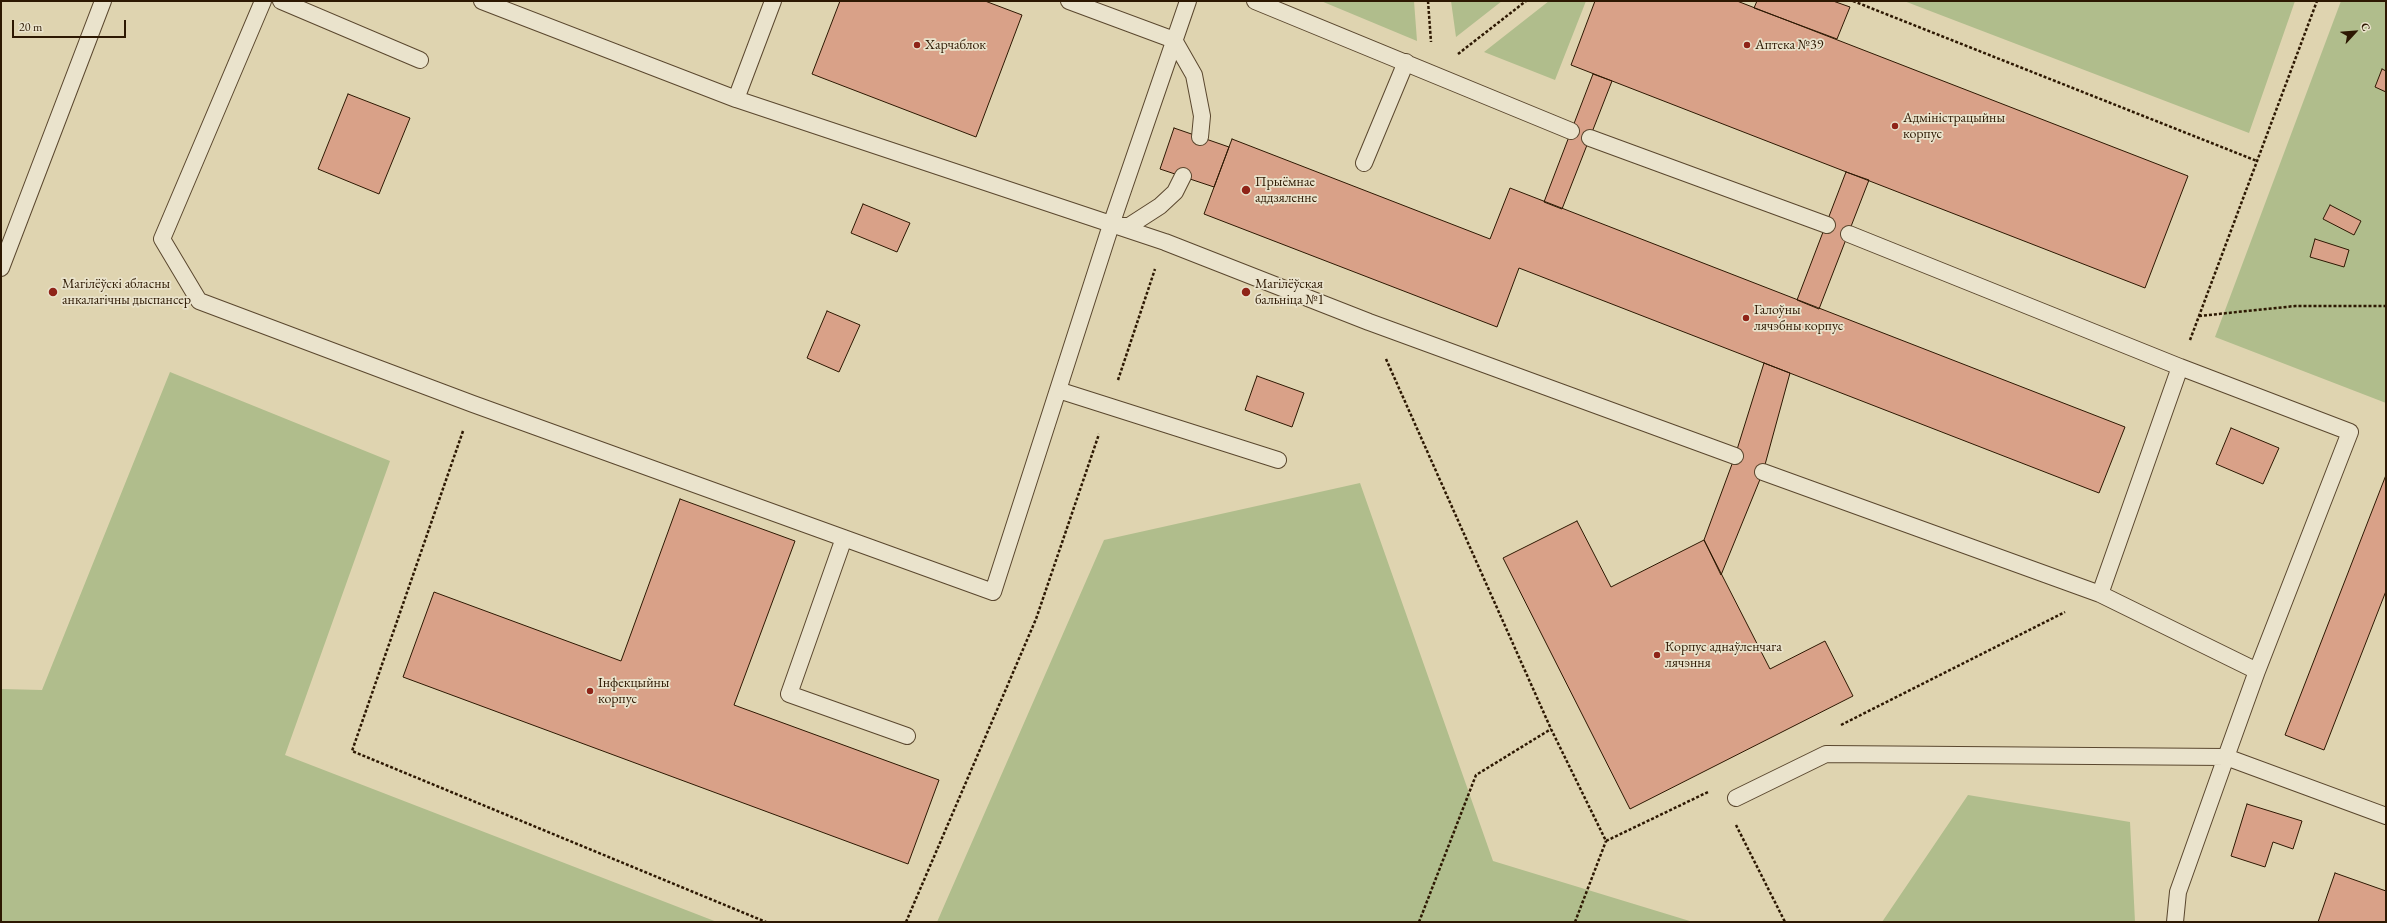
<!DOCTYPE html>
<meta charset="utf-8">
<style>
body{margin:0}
#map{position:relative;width:2387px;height:923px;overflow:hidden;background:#dfd4b0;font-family:"EB Garamond",serif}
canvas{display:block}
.frame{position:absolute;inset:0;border:2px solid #2d1802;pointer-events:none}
.north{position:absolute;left:2335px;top:12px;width:40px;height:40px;-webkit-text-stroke:3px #eae3cc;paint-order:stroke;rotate:64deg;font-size:11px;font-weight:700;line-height:16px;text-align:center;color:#2d1802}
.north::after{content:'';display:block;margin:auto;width:14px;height:18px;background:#2d1802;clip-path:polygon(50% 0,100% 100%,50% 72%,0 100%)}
.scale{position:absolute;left:12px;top:20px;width:114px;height:18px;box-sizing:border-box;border:2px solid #2d1802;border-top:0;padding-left:5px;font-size:12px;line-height:14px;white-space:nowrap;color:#2d1802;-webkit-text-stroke:3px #eae3cc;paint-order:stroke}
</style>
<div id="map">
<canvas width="2387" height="923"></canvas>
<div class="frame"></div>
<div class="north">С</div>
<div class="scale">20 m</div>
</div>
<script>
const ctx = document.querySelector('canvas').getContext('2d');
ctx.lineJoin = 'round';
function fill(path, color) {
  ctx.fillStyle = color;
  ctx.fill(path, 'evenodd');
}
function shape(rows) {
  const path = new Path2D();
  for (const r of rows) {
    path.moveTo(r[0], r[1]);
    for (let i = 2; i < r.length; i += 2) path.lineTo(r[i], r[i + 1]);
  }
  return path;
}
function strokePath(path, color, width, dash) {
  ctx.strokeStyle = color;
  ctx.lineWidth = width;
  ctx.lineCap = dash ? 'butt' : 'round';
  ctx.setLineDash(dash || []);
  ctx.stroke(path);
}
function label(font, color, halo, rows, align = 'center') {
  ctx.font = font + ' "EB Garamond",serif';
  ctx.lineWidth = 3.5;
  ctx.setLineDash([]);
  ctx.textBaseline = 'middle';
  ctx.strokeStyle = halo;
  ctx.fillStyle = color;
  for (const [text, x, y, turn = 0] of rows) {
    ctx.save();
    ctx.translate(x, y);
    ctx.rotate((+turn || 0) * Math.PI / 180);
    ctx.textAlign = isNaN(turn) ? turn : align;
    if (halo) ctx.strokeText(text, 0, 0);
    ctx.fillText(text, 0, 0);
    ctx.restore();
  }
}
fill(shape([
 [1321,1,1414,1,1417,41],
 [1451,1,1502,1,1456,37],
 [1549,1,1586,1,1555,80,1484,52],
 [1904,1,2295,1,2249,133],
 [2341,1,2386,1,2386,403,2215,337],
 [170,372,390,461,285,755,717,922,1,922,1,689,42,690],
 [1360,483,1493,861,1693,922,937,922,1104,540],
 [1968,795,2130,822,2135,922,1882,922]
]), '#b0bd8c');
const building = shape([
 [840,1,985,1,1022,15,976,137,812,74,840,1],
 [1595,1,1737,1,2188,176,2145,288,1571,65,1595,1],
 [1757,1,1833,1,1850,7,1837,39,1754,8,1757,1],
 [2382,69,2386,71,2386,92,2375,87,2382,69],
 [1593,74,1612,81,1562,209,1544,202,1593,74],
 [348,94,410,118,379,194,318,169,348,94],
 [1174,128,1229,147,1214,187,1160,169,1174,128],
 [1232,139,1490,239,1510,188,2125,427,2099,493,1519,268,1497,327,1204,214,1232,139],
 [1846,172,1869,180,1819,309,1797,300,1846,172],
 [863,204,910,223,897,252,851,233,863,204],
 [2330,205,2361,221,2354,235,2323,219,2330,205],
 [2315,239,2349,250,2344,267,2310,257,2315,239],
 [827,311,860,325,839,372,807,358,827,311],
 [1764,363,1790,373,1763,472,1721,575,1704,540,1735,456,1764,363],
 [1257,376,1304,393,1292,427,1245,410,1257,376],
 [2231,428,2279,448,2263,484,2216,464,2231,428],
 [2386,475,2386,591,2324,750,2285,735,2386,475],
 [680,499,795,541,734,705,939,780,908,864,403,677,434,592,621,661,680,499],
 [1577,521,1611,587,1704,540,1770,669,1825,641,1853,696,1630,809,1503,558,1577,521],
 [2247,804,2302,821,2293,849,2273,842,2265,867,2231,856,2247,804],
 [2335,873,2386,891,2386,922,2318,922,2335,873]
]);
fill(building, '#d9a188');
strokePath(building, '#2d1802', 1);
const lane = shape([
 [263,1,162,239,199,301,473,404,993,592,1111,225,1188,1],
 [281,1,420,60],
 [482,1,736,99,1165,242,1369,322,1735,456],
 [1069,1,1174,40,1194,75,1202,116,1200,137],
 [1255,1,1571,131],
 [736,99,773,1],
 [1590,138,1827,225],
 [1364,163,1406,62],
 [1118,226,1129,226,1160,206,1175,192,1183,176],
 [1849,234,2180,367,2100,594],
 [1,268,103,1],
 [2180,367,2350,432,2257,671],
 [1058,390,1278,460],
 [1763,472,2100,594,2257,671,2226,757,2386,816],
 [844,538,789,694,907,736],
 [1736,798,1826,754,2226,757,2178,892,2175,922]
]);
strokePath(lane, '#5a472e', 18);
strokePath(shape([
 [1428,1,1431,42],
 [1853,1,2257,161],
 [1458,54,1526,1],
 [2199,316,2295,306,2386,306],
 [2190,340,2317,1],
 [1386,359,1551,729,1606,841,1708,792],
 [1118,380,1155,269],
 [463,431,352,751,766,922],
 [1841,725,2065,612],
 [1736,825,1785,922],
 [906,922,1036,619,1099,434],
 [1419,922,1476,775,1551,729],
 [1575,922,1606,841]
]), '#2d1802', 2.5, [3, 2]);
strokePath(lane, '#eae3cc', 16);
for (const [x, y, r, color] of [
 [917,45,4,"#8f2418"],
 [1747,45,4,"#8f2418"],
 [1895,126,4,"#8f2418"],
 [1246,190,5,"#8f2418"],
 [53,292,5,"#8f2418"],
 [1246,292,5,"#8f2418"],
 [1746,318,4,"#8f2418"],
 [1657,655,4,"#8f2418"],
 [590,691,4,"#8f2418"]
]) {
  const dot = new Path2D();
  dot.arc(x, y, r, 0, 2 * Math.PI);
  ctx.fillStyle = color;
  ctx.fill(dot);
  strokePath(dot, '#eae3cc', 1.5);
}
label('14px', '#2d1802', '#eae3cc', [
 ["Харчаблок",925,45],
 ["Аптека №39",1755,45],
 ["Адміністрацыйны",1903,118],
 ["корпус",1903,134],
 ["Прыёмнае",1255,182],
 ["аддзяленне",1255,198],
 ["Магілёўскі абласны",62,284],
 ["анкалагічны дыспансер",62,300],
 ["Магілёўская",1255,284],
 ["бальніца №1",1255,300],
 ["Галоўны",1754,310],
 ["лячэбны корпус",1754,326],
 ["Корпус аднаўленчага",1665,647],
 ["лячэння",1665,663],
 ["Інфекцыйны",598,683],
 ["корпус",598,699]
], 'left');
</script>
